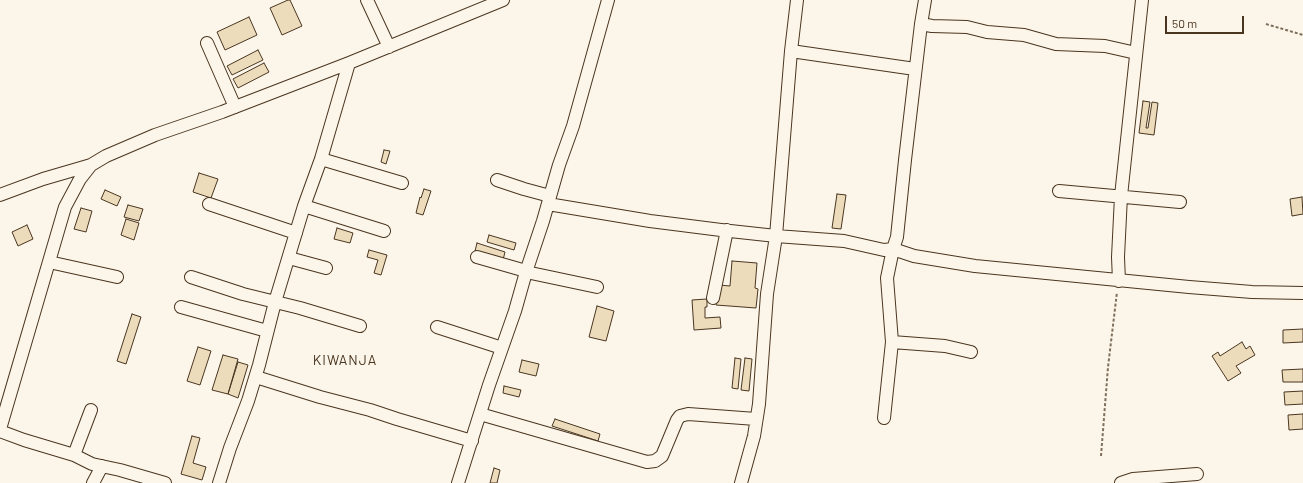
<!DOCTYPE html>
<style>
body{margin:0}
#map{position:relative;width:1303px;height:483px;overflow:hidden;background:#fbf6e9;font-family:Barlow,sans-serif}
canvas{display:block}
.scale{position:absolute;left:1165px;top:16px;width:79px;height:18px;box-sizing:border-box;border:2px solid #4a3520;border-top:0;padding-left:5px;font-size:12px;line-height:14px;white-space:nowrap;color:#4a3520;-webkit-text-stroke:3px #fbf6e9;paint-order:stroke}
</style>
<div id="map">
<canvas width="1303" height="483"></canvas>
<div class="scale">50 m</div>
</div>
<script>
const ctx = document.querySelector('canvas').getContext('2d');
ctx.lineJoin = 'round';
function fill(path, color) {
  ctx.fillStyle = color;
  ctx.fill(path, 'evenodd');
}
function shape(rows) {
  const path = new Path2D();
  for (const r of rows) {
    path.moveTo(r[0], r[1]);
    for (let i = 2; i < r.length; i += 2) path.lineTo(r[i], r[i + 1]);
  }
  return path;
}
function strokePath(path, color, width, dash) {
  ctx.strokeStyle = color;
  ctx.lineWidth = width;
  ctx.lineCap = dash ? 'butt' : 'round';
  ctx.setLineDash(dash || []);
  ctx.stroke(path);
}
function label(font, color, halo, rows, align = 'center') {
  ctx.font = font + ' Barlow,sans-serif';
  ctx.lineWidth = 3;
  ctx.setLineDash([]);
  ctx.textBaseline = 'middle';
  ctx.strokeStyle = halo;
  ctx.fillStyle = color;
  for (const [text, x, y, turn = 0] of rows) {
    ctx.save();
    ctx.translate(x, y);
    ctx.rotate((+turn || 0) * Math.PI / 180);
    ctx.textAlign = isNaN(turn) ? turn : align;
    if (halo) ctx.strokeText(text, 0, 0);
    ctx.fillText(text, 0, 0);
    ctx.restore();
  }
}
const building = shape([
 [288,0,290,0,302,26,282,35,270,8,288,0],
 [249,17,257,35,225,50,217,32,249,17],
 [258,50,263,60,232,75,227,66,258,50],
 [264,63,269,72,238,88,233,79,264,63],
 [1143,101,1150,102,1146,128,1148,128,1152,102,1158,103,1154,135,1139,133,1143,101],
 [384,150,390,151,386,164,381,162,384,150],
 [199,173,218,179,211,198,193,192,199,173],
 [424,189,431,191,423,215,416,213,420,197,421,198,424,189],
 [105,190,121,197,117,206,101,199,105,190],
 [837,194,846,195,841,229,832,228,837,194],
 [1302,197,1303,214,1292,216,1290,199,1302,197],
 [128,205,143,209,139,221,124,217,128,205],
 [81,208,92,211,86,232,74,229,81,208],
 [126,219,139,223,134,240,121,235,126,219],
 [27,225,33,239,18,246,12,232,27,225],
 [337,228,353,233,350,243,334,239,337,228],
 [489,235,516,243,514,250,487,242,489,235],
 [477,243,505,252,503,260,475,251,477,243],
 [369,250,387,255,381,275,374,273,378,260,367,257,369,250],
 [732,261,757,263,755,288,758,289,756,308,716,305,719,285,730,286,732,261],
 [707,299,707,307,705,307,705,318,720,317,721,328,694,330,692,300,707,299],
 [597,306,614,311,606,341,589,337,597,306],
 [132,314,141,317,126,364,117,361,132,314],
 [1303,329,1303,342,1283,343,1283,330,1303,329],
 [1242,342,1246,349,1250,346,1255,355,1236,366,1241,373,1228,381,1212,356,1218,352,1220,356,1242,342],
 [198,347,211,351,200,385,187,381,198,347],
 [223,355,238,359,228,394,212,390,223,355],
 [735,358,741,359,738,389,732,388,735,358],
 [745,358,752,359,749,391,741,390,745,358],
 [522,360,539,364,536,376,519,372,522,360],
 [238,362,248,365,238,398,228,394,238,362],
 [1303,369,1303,382,1283,382,1282,370,1303,369],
 [504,386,521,390,519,397,503,393,504,386],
 [1303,391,1303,404,1285,405,1284,392,1303,391],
 [1303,414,1303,429,1289,430,1288,415,1303,414],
 [555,419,600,434,598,441,552,426,555,419],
 [192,436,200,438,193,463,206,467,202,480,181,474,192,436],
 [494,468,500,470,497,483,490,483,494,468]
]);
fill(building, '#ecdcbc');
strokePath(building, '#4a3520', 1);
const minor = shape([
 [367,0,389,47],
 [921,24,925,0],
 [207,43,235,107],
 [791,51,915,69],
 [321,159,402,183],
 [497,180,524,189,550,196],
 [1059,191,1180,202],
 [0,195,43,179,91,165],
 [209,204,296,233],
 [548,204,650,221,721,230,776,236,844,241,884,250,893,249,914,256,975,266,1189,287,1252,292,1303,293],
 [304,206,384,231],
 [477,257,526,271],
 [289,258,326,268],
 [49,262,117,277],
 [526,272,597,287],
 [191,277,243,294,300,308,360,326],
 [1119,281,1118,257,1121,196,1142,0],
 [713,298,727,230],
 [181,307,267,331],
 [437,327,502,348],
 [892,342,945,346,971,352],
 [256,377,320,397,370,410,397,419,472,441],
 [480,414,647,462,655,461,662,456,677,420,680,416,688,414,756,419],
 [884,418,892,342,887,278,893,249,897,237,905,160,921,24,932,26,967,27,987,32,1024,35,1056,44,1105,46,1136,53],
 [0,429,65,207,80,179,91,165,106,156,155,135,222,112,349,63,503,0],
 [0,431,24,440,74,455,92,464,120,470,165,483],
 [74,455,91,410],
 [93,483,102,466],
 [219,483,230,448,248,401,259,365,275,302,304,206,321,159,349,63],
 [458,483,489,385,515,311,526,272,543,221,559,165,573,126,608,0],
 [741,483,754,436,759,404,767,294,776,236,791,51,797,0],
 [1121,483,1133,479,1197,474]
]);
strokePath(minor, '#4a3520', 14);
strokePath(shape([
 [1266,24,1303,35],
 [1101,456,1108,367,1117,292]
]), '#7f6f5c', 2, [3, 2]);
strokePath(minor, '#fbf6e9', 12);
ctx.letterSpacing = '1px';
label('14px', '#4a3520', '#fbf6e9', [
 ["KIWANJA",345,360]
]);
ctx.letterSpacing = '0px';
</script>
